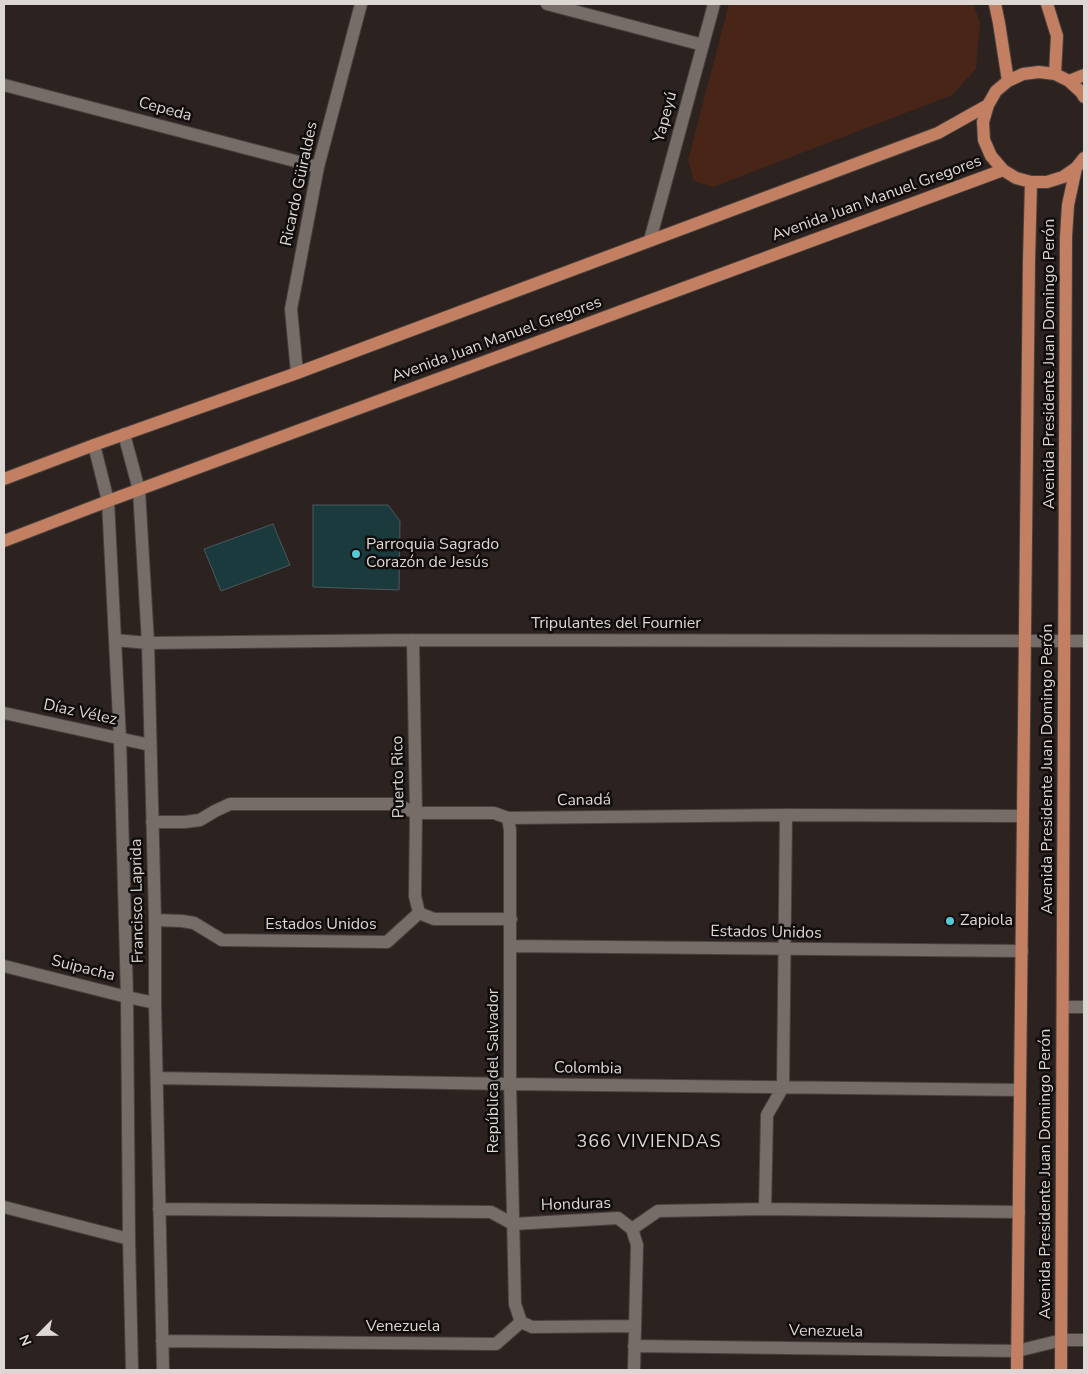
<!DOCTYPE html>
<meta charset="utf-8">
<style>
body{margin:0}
#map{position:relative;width:1088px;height:1374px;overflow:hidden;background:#2c2320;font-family:"Nunito Sans",sans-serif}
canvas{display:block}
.frame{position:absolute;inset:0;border:5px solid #ddd7d4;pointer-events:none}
.north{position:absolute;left:15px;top:1309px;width:50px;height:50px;-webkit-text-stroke:4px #110d0c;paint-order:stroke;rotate:247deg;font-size:14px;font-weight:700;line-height:20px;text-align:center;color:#ddd7d4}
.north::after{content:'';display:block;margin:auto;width:18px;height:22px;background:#ddd7d4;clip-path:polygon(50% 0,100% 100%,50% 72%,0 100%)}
</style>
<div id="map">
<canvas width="1088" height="1374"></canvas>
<div class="frame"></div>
<div class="north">N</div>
</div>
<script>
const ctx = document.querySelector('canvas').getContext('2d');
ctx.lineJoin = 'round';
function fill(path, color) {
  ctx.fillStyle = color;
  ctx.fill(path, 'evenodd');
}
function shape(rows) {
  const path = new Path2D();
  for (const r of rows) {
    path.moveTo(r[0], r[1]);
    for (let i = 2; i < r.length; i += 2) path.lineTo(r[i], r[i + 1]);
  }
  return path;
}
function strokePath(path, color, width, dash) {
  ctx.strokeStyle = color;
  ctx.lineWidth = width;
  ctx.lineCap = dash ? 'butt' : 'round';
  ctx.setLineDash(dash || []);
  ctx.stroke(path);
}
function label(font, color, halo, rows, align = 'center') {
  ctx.font = font + ' "Nunito Sans",sans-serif';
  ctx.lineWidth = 5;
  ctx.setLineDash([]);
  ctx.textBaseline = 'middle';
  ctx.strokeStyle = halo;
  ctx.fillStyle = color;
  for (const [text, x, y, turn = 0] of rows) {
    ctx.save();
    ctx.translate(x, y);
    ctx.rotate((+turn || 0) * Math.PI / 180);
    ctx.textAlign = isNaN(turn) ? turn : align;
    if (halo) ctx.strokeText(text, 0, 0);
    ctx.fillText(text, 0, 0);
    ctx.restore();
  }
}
fill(shape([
 [729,4,973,4,980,22,976,69,952,95,713,187,694,181,688,160]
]), '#482516');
const building = shape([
 [313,505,388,505,400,521,399,590,313,587,313,505],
 [273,524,290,565,221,591,204,549,273,524]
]);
fill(building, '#1a3a3d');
strokePath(building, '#4d595a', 1);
const minor = shape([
 [547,4,703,45],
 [4,85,318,167],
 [650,240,714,4],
 [297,373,291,309,318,167,361,4],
 [124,434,139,490,148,643,155,920,155,1003,163,1370],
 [94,445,108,501,120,739,127,997,129,1239,132,1370],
 [115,640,148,643,413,640,1084,641],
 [413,640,416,813,415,896,419,913],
 [4,713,150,745],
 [508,818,510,830,510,1084,515,1304,521,1322],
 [152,822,185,822,200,820,215,811,230,804,395,804,416,813,494,813,508,818,786,815,1023,816],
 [419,913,434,919,511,919],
 [155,920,182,921,194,923,222,940,387,942,419,913],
 [510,946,1022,951],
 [4,966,127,997,155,1003],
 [1063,1007,1084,1007],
 [157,1078,510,1084,1020,1090],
 [4,1207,129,1239],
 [159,1209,491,1212,513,1224,618,1218,632,1229],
 [765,1209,767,1115,783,1087,786,815],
 [632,1229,658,1211,765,1209,1019,1212],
 [632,1229,637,1245,634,1370],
 [521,1322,532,1327,635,1326],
 [162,1341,496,1344,521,1322],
 [634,1346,1017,1351,1062,1340,1084,1340]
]);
const major = shape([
 [995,4,999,23,1008,81],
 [1047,4,1057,36,1055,74],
 [1069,81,1084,75],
 [1084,97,1081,92,1069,81,1055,74,1039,72,1023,74,1008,81,996,91,988,105,983,122,984,140,991,156,1003,170,1016,178,1031,182,1047,182,1063,177,1076,168,1084,158],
 [4,479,94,445,297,373,938,133,988,105],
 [4,541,108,501,1003,170],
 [1017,1370,1029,261,1031,182],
 [1061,1370,1066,237,1068,205,1076,168]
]);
strokePath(minor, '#48413e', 14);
strokePath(major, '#48413e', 14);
strokePath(minor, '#766c68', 12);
strokePath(major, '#c37f61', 12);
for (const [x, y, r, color] of [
 [356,554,5,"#52cbd7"],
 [950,921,5,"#52cbd7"]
]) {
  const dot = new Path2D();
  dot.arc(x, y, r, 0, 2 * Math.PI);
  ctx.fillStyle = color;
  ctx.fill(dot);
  strokePath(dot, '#110d0c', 2);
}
label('16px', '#ddd7d4', '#110d0c', [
 ["Cepeda",165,110,15],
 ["Yapeyú",666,117,-75],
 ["Ricardo Güiraldes",300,184,-78],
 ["Avenida Juan Manuel Gregores",877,199,-20],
 ["Avenida Juan Manuel Gregores",497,340,-20],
 ["Avenida Presidente Juan Domingo Perón",1050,364,-90],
 ["Tripulantes del Fournier",616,624],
 ["Díaz Vélez",80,713,12],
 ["Avenida Presidente Juan Domingo Perón",1048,769,-90],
 ["Puerto Rico",399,777,-91],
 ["Canadá",584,801,-1],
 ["Francisco Laprida",138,901,-91],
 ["Estados Unidos",321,925],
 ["Estados Unidos",766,933,1],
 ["Suipacha",83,969,14],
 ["Colombia",588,1069,1],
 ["República del Salvador",494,1071,-90],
 ["Avenida Presidente Juan Domingo Perón",1046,1174,-90],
 ["Honduras",576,1205,-2],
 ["Venezuela",403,1327],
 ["Venezuela",826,1332,1]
]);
label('16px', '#ddd7d4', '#110d0c', [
 ["Parroquia Sagrado",366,545],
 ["Corazón de Jesús",366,563],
 ["Zapiola",960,921]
], 'left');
ctx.letterSpacing = '1px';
label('18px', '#ddd7d4', '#110d0c', [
 ["366 VIVIENDAS",649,1143]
]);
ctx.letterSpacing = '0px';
</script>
